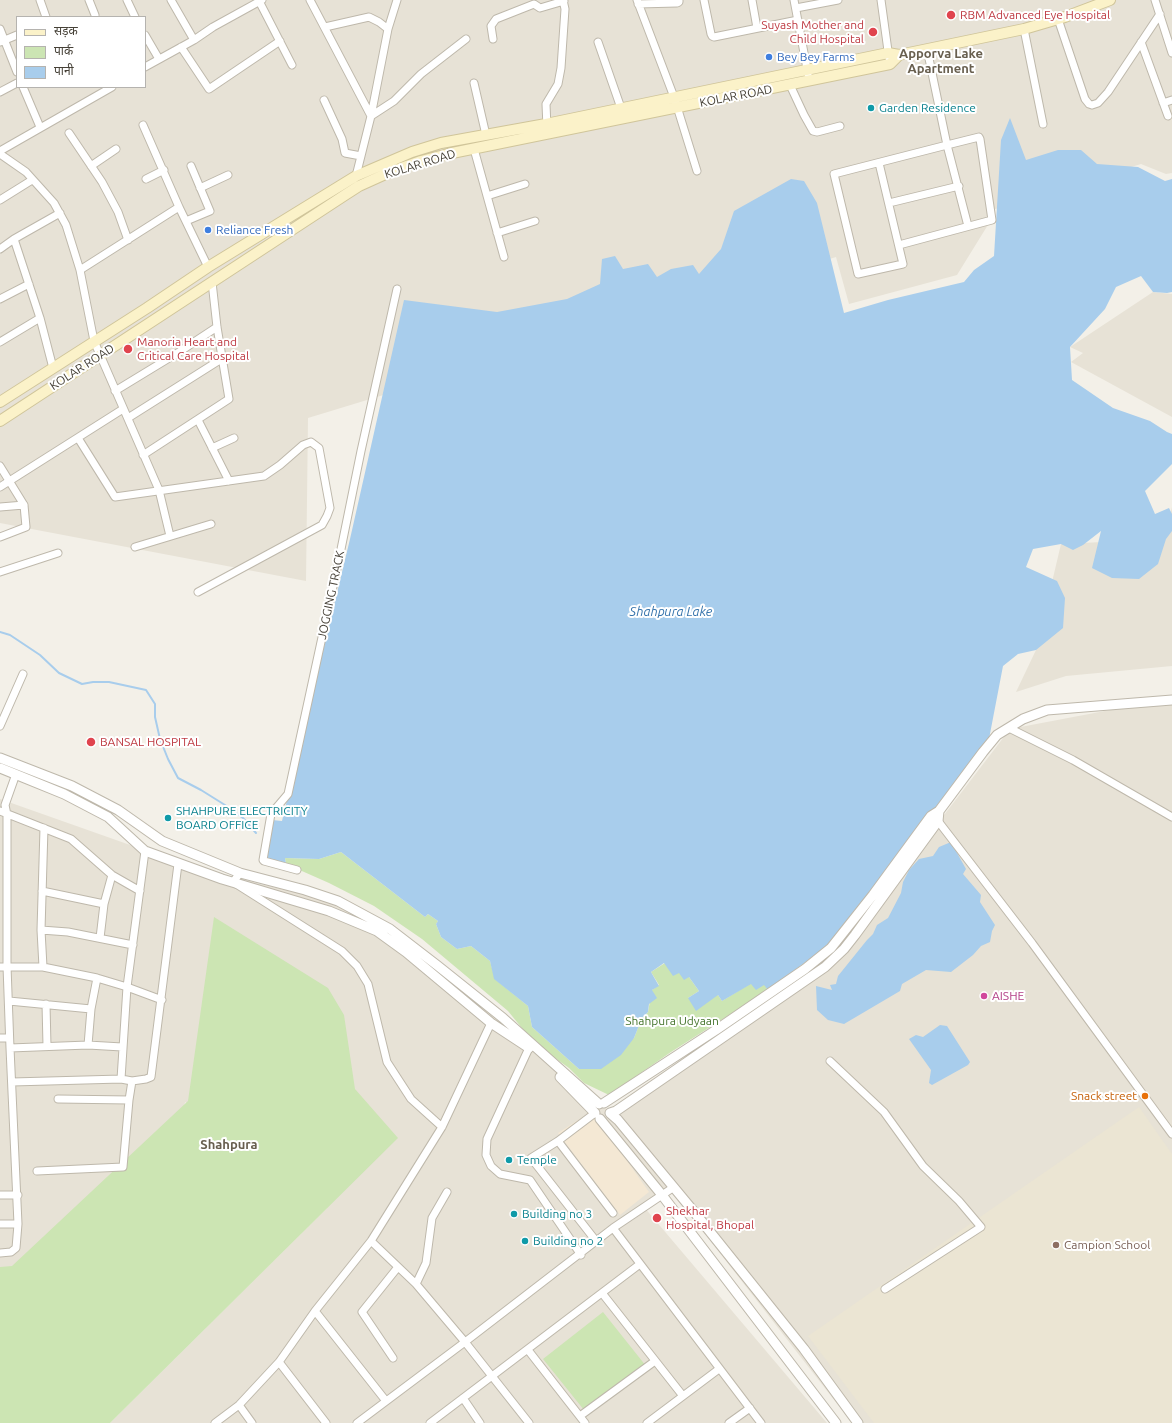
<!DOCTYPE html>
<meta charset="utf-8">
<style>
body{margin:0}
#map{position:relative;width:1172px;height:1423px;overflow:hidden;background:#f3f0e8;font-family:Ubuntu,"Noto Sans Devanagari",sans-serif}
canvas{display:block}
.legend{position:absolute;left:16px;top:16px;width:130px;height:72px;box-sizing:border-box;background:#fff;border:1px solid #b5b3af;margin:0;padding:5px 7px;list-style:none;font-size:12px;color:#464137}
.legend li{display:flex;align-items:center;gap:8px;height:20px}
.legend b{width:20px;border:1px solid #b5b3af}
</style>
<div id="map">
<canvas width="1172" height="1423"></canvas>
<ul class="legend">
<li><b style="height:5px;background:#fbf2c9"></b>सड़क</li>
<li><b style="height:11px;background:#cce5b3"></b>पार्क</li>
<li><b style="height:11px;background:#a8cdec"></b>पानी</li>
</ul>
</div>
<script>
const ctx = document.querySelector('canvas').getContext('2d');
ctx.lineJoin = 'round';
function fill(path, color) {
  ctx.fillStyle = color;
  ctx.fill(path, 'evenodd');
}
function shape(rows) {
  const path = new Path2D();
  for (const r of rows) {
    path.moveTo(r[0], r[1]);
    for (let i = 2; i < r.length; i += 2) path.lineTo(r[i], r[i + 1]);
  }
  return path;
}
function strokePath(path, color, width, dash) {
  ctx.strokeStyle = color;
  ctx.lineWidth = width;
  ctx.lineCap = dash ? 'butt' : 'round';
  ctx.setLineDash(dash || []);
  ctx.stroke(path);
}
function label(font, color, halo, rows, align = 'center') {
  ctx.font = font + ' Ubuntu,sans-serif';
  ctx.lineWidth = 4;
  ctx.setLineDash([]);
  ctx.textBaseline = 'middle';
  ctx.strokeStyle = halo;
  ctx.fillStyle = color;
  for (const [text, x, y, turn = 0] of rows) {
    ctx.save();
    ctx.translate(x, y);
    ctx.rotate((+turn || 0) * Math.PI / 180);
    ctx.textAlign = isNaN(turn) ? turn : align;
    if (halo) ctx.strokeText(text, 0, 0);
    ctx.fillText(text, 0, 0);
    ctx.restore();
  }
}
fill(shape([
 [0,0,1172,0,1172,173,1166,174,1141,164,992,210,991,220,957,275,849,304,836,257,308,418,306,581,0,523],
 [17,17,145,17,145,87,17,87],
 [1153,292,1172,294,1172,417,1071,362,1083,353,1070,347],
 [1172,507,1172,666,1066,676,1016,692,1036,650,1061,544,1165,539],
 [1172,701,1172,1423,852,1423,632,1140,668,1189,644,1207,827,1423,110,1423,327,1208,185,1102,160,1245,0,1339,0,799,198,869,339,903,493,1017,610,1112,824,965,941,819,1010,729,1147,703]
]), '#e7e2d6');
fill(shape([
 [592,1111,649,1192,620,1215,558,1133]
]), '#f4e8d4');
fill(shape([
 [1139,1107,1172,1154,1172,1423,874,1423,808,1336]
]), '#ebe5d3');
fill(shape([
 [341,852,425,917,428,914,438,921,436,924,441,937,457,949,471,946,490,961,495,979,528,1006,532,1027,579,1069,634,1038,642,1018,648,1012,652,990,659,985,651,972,665,963,679,972,689,977,699,991,688,998,718,995,722,1001,751,983,765,985,768,990,671,1052,609,1095,584,1083,569,1068,534,1043,508,1011,422,939,374,906,329,883,286,864,285,858,319,859],
 [214,917,328,988,344,1015,355,1089,398,1138,110,1423,0,1423,0,1267,12,1266,188,1101],
 [603,1312,646,1366,584,1410,543,1359]
]), '#cce5b3');
fill(shape([
 [1010,118,1026,160,1058,150,1081,150,1097,164,1138,167,1165,181,1172,179,1172,292,1167,293,1153,292,1141,276,1116,287,1105,309,1070,347,1072,380,1113,408,1150,421,1167,432,1172,434,1172,464,1145,491,1155,514,1169,508,1172,514,1172,531,1166,539,1158,564,1139,579,1112,578,1092,568,1101,531,1083,545,1073,550,1061,544,1033,549,1026,567,1057,581,1065,598,1063,628,1036,650,1018,654,1003,666,989,739,827,946,768,990,764,985,756,990,751,984,722,1001,718,995,696,1011,688,998,699,991,689,977,684,980,679,973,673,976,664,963,651,972,659,986,652,990,657,998,649,1004,648,1012,642,1018,634,1038,621,1055,601,1069,579,1069,532,1027,528,1006,494,979,490,961,471,946,457,949,441,937,436,924,438,921,428,914,425,917,341,852,319,859,285,858,286,864,266,858,272,820,282,821,350,539,404,300,497,312,567,299,600,284,602,259,615,256,623,269,648,264,657,277,671,269,693,265,699,274,721,249,734,211,791,179,804,181,817,203,844,313,888,300,964,282,974,270,994,256,1001,140],
 [951,842,966,869,963,874,981,895,980,902,995,925,992,931,990,942,981,946,973,955,951,972,926,970,902,984,900,991,844,1024,828,1020,817,1010,816,986,832,990,830,985,836,984,838,976,867,940,873,934,877,925,888,918,901,893,903,882,909,870,919,859,933,856,939,847],
 [940,1025,947,1026,970,1062,968,1065,932,1085,929,1083,931,1070,909,1039,916,1035,923,1037]
]), '#a8cdec');
strokePath(shape([
 [0,632,10,635,40,655,59,673,82,684,93,682,109,682,146,690,155,704,155,717,160,739,168,759,178,778,201,790,225,805,243,818,256,833]
]), '#a8cdec', 2);
const minor = shape([
 [40,0,46,17],
 [89,0,95,15],
 [127,0,135,17],
 [171,0,194,40],
 [310,0,371,116,394,101,421,74,466,39],
 [637,0,674,97,697,171],
 [704,0,711,34,712,36,714,37,798,20],
 [752,0,757,28],
 [794,0,808,74],
 [881,0,889,58],
 [1155,0,1172,53],
 [259,1,292,65],
 [638,4,677,3,679,2,679,0],
 [796,8,838,0],
 [1058,19,1085,99,1089,104,1092,105,1098,103,1108,92,1160,14],
 [325,27,369,17,379,22,388,29],
 [0,29,17,72],
 [1024,29,1043,124],
 [145,35,159,59],
 [493,39,491,26,496,19,534,4,540,8,564,1],
 [0,42,17,35],
 [598,42,621,108],
 [1141,42,1168,116],
 [181,47,209,89,280,41],
 [927,49,947,145,968,226],
 [145,67,194,40,213,27,262,0],
 [474,83,486,135],
 [790,85,804,115,813,131,817,132,821,131,840,126],
 [23,87,40,127],
 [0,92,17,83],
 [324,100,342,139,345,153,361,156],
 [1163,103,1172,100],
 [143,125,179,207,208,267],
 [547,128,546,104,558,84,561,68,565,9,563,0],
 [69,133,102,182,118,212,128,240],
 [474,149,504,257],
 [0,151,112,87],
 [0,154,26,172,54,203,66,225,80,270,94,341,159,490,170,536],
 [879,163,903,264,858,274,834,174,947,145,979,137,980,139,992,220,899,245],
 [91,166,116,149],
 [356,176,371,116,388,29,397,0],
 [146,179,164,170],
 [200,188,228,175],
 [487,196,525,184],
 [0,200,32,180],
 [889,203,959,186],
 [186,221,210,211,191,166],
 [497,233,535,221],
 [14,239,40,318,53,368],
 [0,249,14,239,60,213],
 [80,270,179,207],
 [0,299,29,284],
 [0,342,40,318],
 [115,391,179,352,217,327],
 [128,418,223,358],
 [198,420,229,481],
 [78,438,115,497,264,476,280,465,303,445,311,442,319,448,330,508,327,516,322,525,198,592],
 [212,448,234,438],
 [143,455,229,399,217,327,212,282],
 [0,466,24,505,0,507],
 [0,487,123,409],
 [0,537,26,527,24,505],
 [135,547,211,524],
 [0,572,58,553],
 [0,726,23,674],
 [1009,728,1073,760,1172,817],
 [0,811,71,839,112,875,140,891],
 [935,818,938,821,1032,943,1172,1134],
 [297,870,264,861,263,860,271,814,288,794,339,559,361,451,397,289],
 [240,873,233,882,342,951,357,966,368,984,387,1062,411,1099,442,1127],
 [42,891,104,904],
 [41,930,68,932,133,945],
 [100,938,104,904,112,875],
 [0,967,43,967,97,978,127,987,162,1000],
 [43,967,41,930,44,828],
 [9,1001,91,1009],
 [46,1004,47,1046],
 [0,1038,9,1038],
 [88,1045,91,1009,97,978],
 [10,1048,88,1045,122,1047],
 [529,1048,487,1139,486,1155,491,1166,500,1174,530,1180,581,1255],
 [830,1061,884,1112,923,1166,959,1201,981,1227,885,1289],
 [121,1079,127,987,145,851],
 [12,1082,121,1079,132,1081,146,1079,151,1077,178,864],
 [58,1099,129,1100],
 [595,1113,558,1141,531,1158,596,1241],
 [558,1141,613,1213],
 [37,1171,123,1167,129,1100,132,1081],
 [0,1195,18,1195],
 [0,1224,18,1224],
 [613,1228,761,1423],
 [371,1241,416,1284,465,1342,529,1423],
 [0,1253,11,1252,16,1248,18,1224,10,1048,7,966,7,815,5,805,16,774],
 [416,1284,426,1263,432,1218,447,1192],
 [602,1293,683,1396],
 [315,1311,386,1401],
 [528,1350,585,1423],
 [393,1358,362,1312,398,1267],
 [279,1362,326,1423],
 [463,1398,480,1423],
 [239,1405,252,1423],
 [580,1416,655,1361],
 [215,1423,239,1405,279,1362,315,1311,371,1241,442,1127,491,1023],
 [357,1423,465,1342,613,1228,674,1187],
 [430,1423,640,1264],
 [647,1423,719,1369],
 [729,1423,750,1408]
]);
const tertiary = shape([
 [0,758,72,786,118,810,162,841,240,873,305,890,338,901,390,929,438,966,503,1018,599,1104],
 [0,768,64,794,108,817,145,851,222,879,329,911,377,931,406,952,491,1023,529,1048],
 [560,1077,595,1113],
 [604,1103,716,1030,805,969,831,948,873,895,931,816,939,811,983,752,997,735,1023,719,1047,710,1172,700],
 [600,1119,662,1195,836,1423],
 [858,1423,804,1349,695,1213,618,1120,610,1113,616,1111,825,967,844,949,855,935,938,821,939,811]
]);
const secondary = shape([
 [0,402,147,308,208,267,356,176,412,152,441,143,546,124,888,53,899,55,1024,29,1065,17,1110,0],
 [0,421,345,195,359,186,390,172,421,161,452,153,890,64,899,55]
]);
strokePath(minor, '#beb8ab', 9);
strokePath(tertiary, '#beb8ab', 11);
strokePath(secondary, '#d0c59a', 12);
strokePath(minor, '#fff', 7);
strokePath(tertiary, '#fff', 9);
strokePath(secondary, '#fbf2c9', 10);
for (const [x, y, r, color] of [
 [951,15,5,"#e0444e"],
 [873,32,5,"#e0444e"],
 [769,57,4,"#3f7fe0"],
 [871,108,4,"#0f9aa8"],
 [208,230,4,"#3f7fe0"],
 [128,349,5,"#e0444e"],
 [91,742,5,"#e0444e"],
 [168,818,4,"#0f9aa8"],
 [984,996,4,"#d1479c"],
 [1145,1096,4,"#e8710a"],
 [509,1160,4,"#0f9aa8"],
 [514,1214,4,"#0f9aa8"],
 [657,1218,5,"#e0444e"],
 [525,1241,4,"#0f9aa8"],
 [1056,1245,4,"#8d6e63"]
]) {
  const dot = new Path2D();
  dot.arc(x, y, r, 0, 2 * Math.PI);
  ctx.fillStyle = color;
  ctx.fill(dot);
  strokePath(dot, '#fff', 1.5);
}
label('12px', '#be3a42', '#fff', [
 ["RBM Advanced Eye Hospital",960,15],
 ["Suyash Mother and",864,25,"right"],
 ["Child Hospital",864,39,"right"],
 ["Manoria Heart and",137,342],
 ["Critical Care Hospital",137,356],
 ["BANSAL HOSPITAL",100,742],
 ["Shekhar",666,1211],
 ["Hospital, Bhopal",666,1225]
], 'left');
label('12px', '#366cbe', '#fff', [
 ["Bey Bey Farms",777,57],
 ["Reliance Fresh",216,230]
], 'left');
label('12px', '#464137', '#fff', [
 ["KOLAR ROAD",736,96,-11],
 ["KOLAR ROAD",420,164,-17],
 ["KOLAR ROAD",82,367,-33],
 ["JOGGING TRACK",331,595,-78]
]);
label('12px', '#0d838f', '#fff', [
 ["Garden Residence",879,108],
 ["SHAHPURE ELECTRICITY",176,811],
 ["BOARD OFFICE",176,825],
 ["Temple",517,1160],
 ["Building no 3",522,1214],
 ["Building no 2",533,1241]
], 'left');
label('12px', '#b23c85', '#fff', [
 ["AISHE",992,996]
], 'left');
label('12px', '#45742d', '#fff', [
 ["Shahpura Udyaan",672,1021]
]);
label('12px', '#c56008', '#fff', [
 ["Snack street",1137,1096]
], 'right');
label('12px', '#785e54', '#fff', [
 ["Campion School",1064,1245]
], 'left');
label('bold 13px', '#685f4f', '#fff', [
 ["Apporva Lake",941,54],
 ["Apartment",941,69],
 ["Shahpura",229,1145]
]);
label('italic 13px', '#3674ac', '#fff', [
 ["Shahpura Lake",671,612]
]);
</script>
